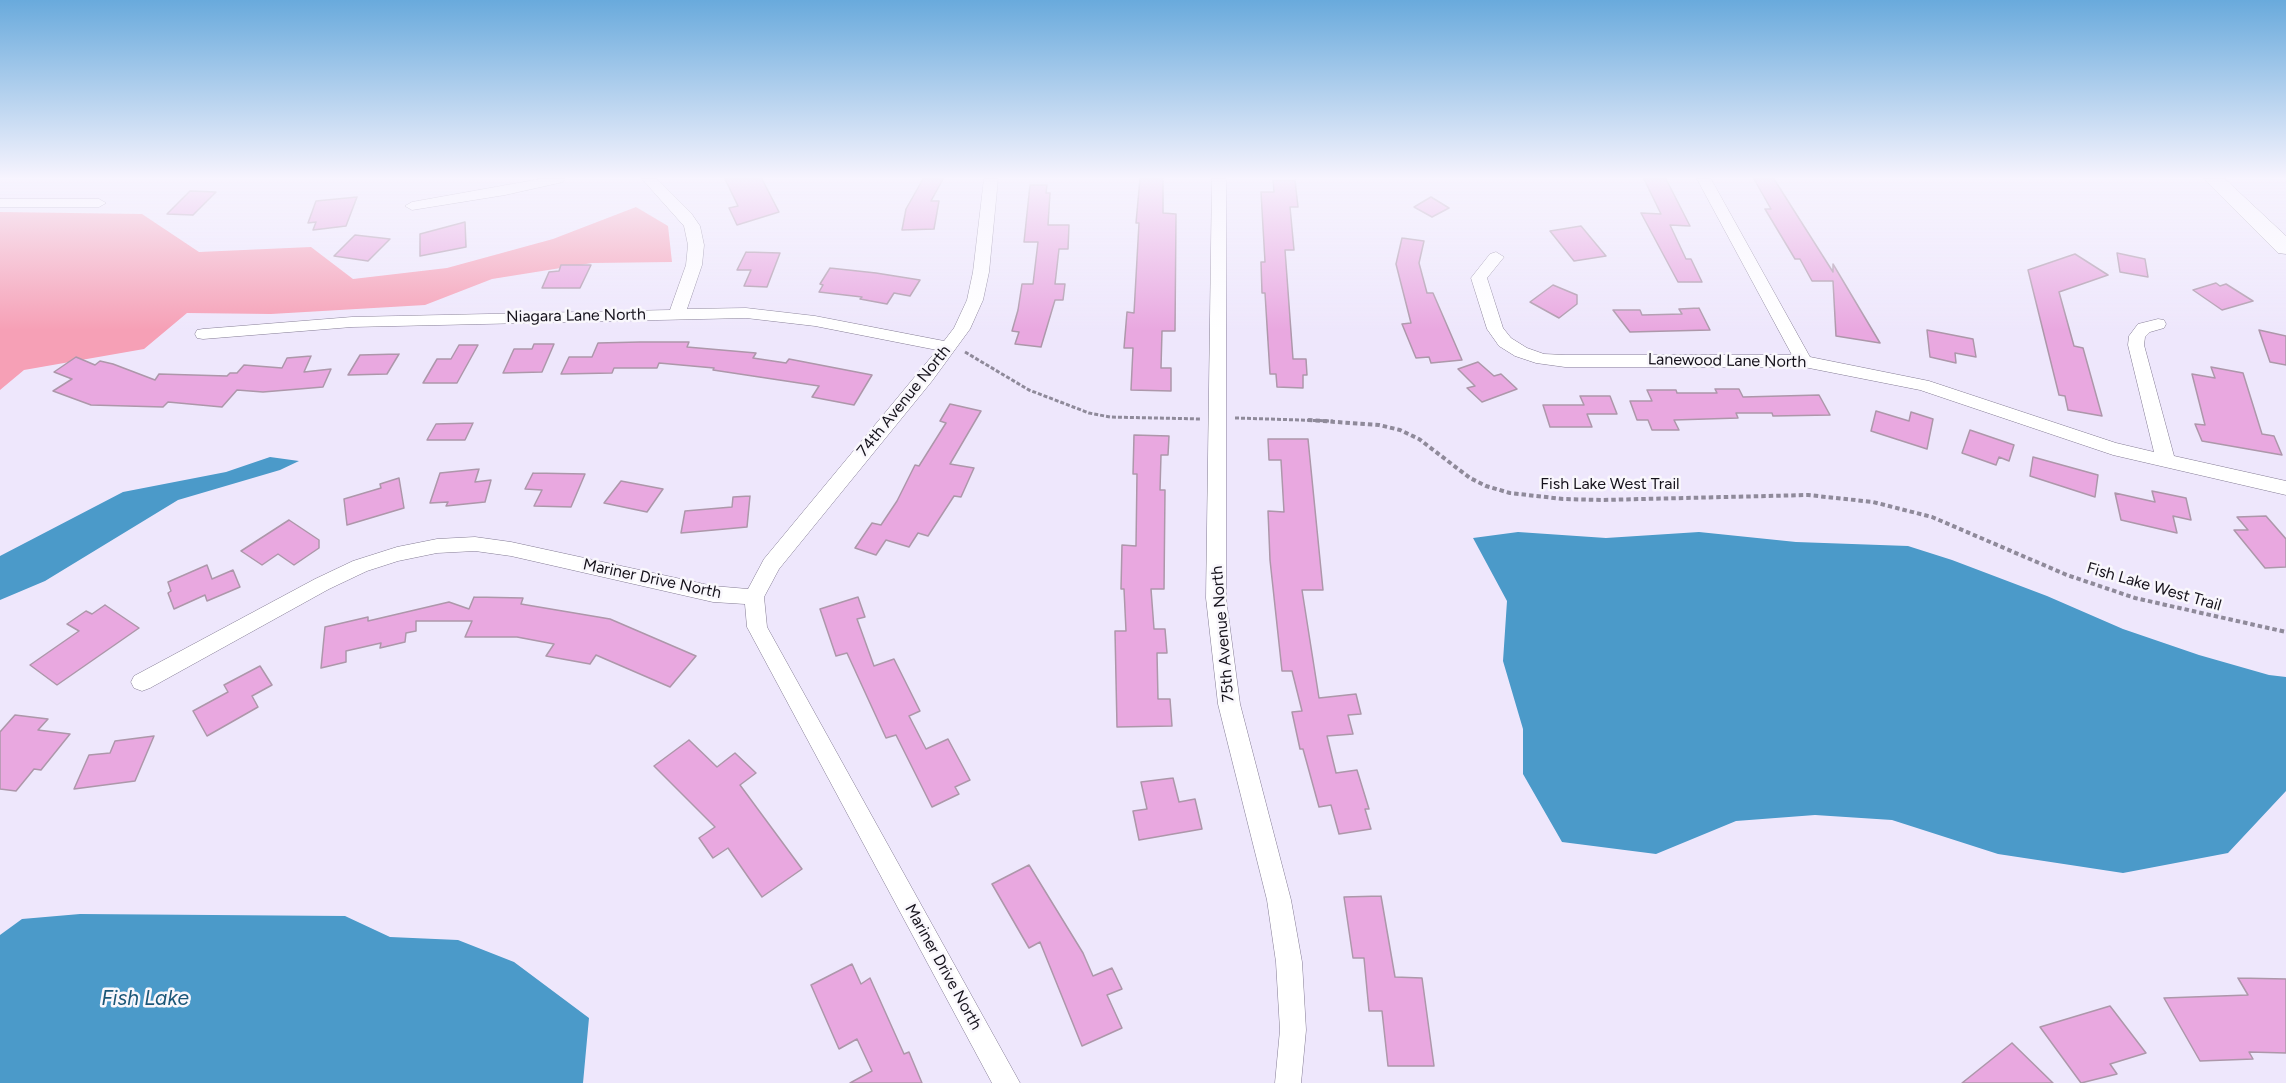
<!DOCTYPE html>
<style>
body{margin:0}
canvas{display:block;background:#eee7fc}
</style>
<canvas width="2286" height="1083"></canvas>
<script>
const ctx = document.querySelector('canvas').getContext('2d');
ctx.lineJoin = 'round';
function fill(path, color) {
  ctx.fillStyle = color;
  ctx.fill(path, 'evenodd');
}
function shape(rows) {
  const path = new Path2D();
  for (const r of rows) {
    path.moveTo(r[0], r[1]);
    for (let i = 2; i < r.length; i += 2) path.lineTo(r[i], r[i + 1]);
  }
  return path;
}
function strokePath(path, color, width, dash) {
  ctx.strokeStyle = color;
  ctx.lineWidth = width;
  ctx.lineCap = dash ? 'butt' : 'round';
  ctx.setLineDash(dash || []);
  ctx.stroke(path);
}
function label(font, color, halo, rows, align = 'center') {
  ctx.font = font + ' Figtree,sans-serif';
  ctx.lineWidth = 5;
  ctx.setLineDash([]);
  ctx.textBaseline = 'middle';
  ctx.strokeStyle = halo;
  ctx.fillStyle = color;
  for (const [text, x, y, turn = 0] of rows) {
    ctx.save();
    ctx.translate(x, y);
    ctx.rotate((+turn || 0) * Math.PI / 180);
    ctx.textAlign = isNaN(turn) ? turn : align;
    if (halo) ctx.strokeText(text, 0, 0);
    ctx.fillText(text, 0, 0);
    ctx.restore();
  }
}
fill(shape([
 [636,207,668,226,672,262,592,263,492,279,425,305,271,314,187,313,144,349,24,370,0,390,0,212,142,214,199,252,311,247,353,279,447,268,553,239]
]), '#f6a0b6');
fill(shape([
 [270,457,299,461,280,470,178,500,45,581,0,600,0,556,123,492,226,472],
 [1518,532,1606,538,1699,532,1796,542,1908,546,1952,560,2047,596,2123,629,2199,655,2269,675,2286,677,2286,791,2228,853,2123,873,1998,854,1892,820,1815,815,1736,821,1656,854,1562,842,1523,774,1523,729,1503,661,1507,601,1473,538],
 [80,914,345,916,390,937,458,940,514,962,589,1018,583,1083,0,1083,0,935,22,919]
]), '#4b9ac9');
const building = shape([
 [725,179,762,179,779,212,737,225,729,208,738,206,725,179],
 [923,179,943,179,931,201,939,201,934,229,902,230,906,209,923,179],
 [1140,179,1163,179,1163,213,1176,214,1175,331,1162,331,1161,368,1171,368,1171,391,1131,390,1133,348,1124,348,1127,312,1134,313,1139,223,1136,223,1140,179],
 [1644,179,1666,179,1690,226,1670,225,1686,259,1691,259,1702,282,1678,282,1641,213,1661,214,1644,179],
 [1754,179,1774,179,1833,272,1833,264,1880,343,1836,336,1833,281,1812,281,1800,259,1795,259,1765,209,1771,209,1754,179],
 [1273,180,1295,180,1298,207,1290,207,1294,250,1285,250,1293,359,1306,359,1307,375,1303,375,1303,388,1277,387,1276,374,1270,374,1265,293,1262,293,1261,262,1265,262,1261,192,1274,192,1273,180],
 [1030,185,1047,185,1046,193,1050,193,1048,225,1069,225,1068,249,1059,249,1055,284,1065,284,1063,300,1055,300,1041,347,1015,344,1019,332,1012,331,1018,310,1022,284,1033,284,1038,242,1024,242,1030,185],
 [190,191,216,192,193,215,167,214,190,191],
 [357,197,346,226,313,230,316,222,308,223,316,201,357,197],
 [1431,197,1449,208,1432,217,1414,207,1431,197],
 [465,222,466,247,420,256,420,234,465,222],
 [1581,226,1606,256,1574,261,1550,231,1581,226],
 [355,235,390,239,368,261,334,256,355,235],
 [1402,238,1424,241,1419,263,1427,293,1433,293,1462,360,1431,363,1429,357,1416,358,1402,324,1411,323,1396,264,1402,238],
 [746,252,780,253,767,287,744,286,751,270,737,270,746,252],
 [2117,253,2145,259,2148,277,2120,272,2117,253],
 [2075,254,2108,275,2059,292,2074,346,2083,348,2102,416,2068,410,2065,396,2059,395,2028,270,2075,254],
 [561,265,591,265,580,288,542,288,549,272,559,271,561,265],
 [830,268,876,273,920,280,910,296,894,293,887,304,860,299,862,297,819,292,823,285,820,284,830,268],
 [2216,283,2220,286,2226,284,2253,301,2222,310,2193,290,2216,283],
 [1553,285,1577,295,1577,304,1559,318,1530,302,1553,285],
 [1699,308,1710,330,1630,332,1613,310,1640,310,1642,315,1682,314,1679,309,1699,308],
 [1927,330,1973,339,1976,357,1955,353,1956,363,1930,357,1927,330],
 [2259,330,2286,336,2286,365,2270,362,2259,330],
 [640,342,689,342,687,347,756,353,753,358,786,363,789,359,872,375,854,405,812,397,819,386,713,370,714,368,659,363,657,368,614,368,612,373,561,374,569,357,592,357,598,343,640,342],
 [534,344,554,344,542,372,503,373,514,349,532,349,534,344],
 [459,345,478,345,457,383,423,383,437,359,451,359,459,345],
 [399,354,387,374,348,375,360,355,399,354],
 [311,356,304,372,331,369,323,387,263,392,237,390,222,407,168,402,163,407,91,405,53,391,72,379,54,372,76,357,95,365,100,361,113,364,155,380,159,374,227,376,230,373,237,373,244,365,282,368,287,358,311,356],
 [1478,362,1494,376,1501,374,1517,389,1482,402,1467,388,1475,386,1458,369,1478,362],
 [2211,367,2243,373,2262,434,2274,436,2282,455,2202,441,2195,424,2205,425,2192,374,2215,378,2211,367],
 [1715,389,1739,389,1743,397,1819,395,1830,415,1773,416,1772,413,1736,413,1738,418,1674,420,1679,430,1652,430,1648,420,1637,420,1630,401,1652,401,1647,390,1676,390,1677,393,1717,393,1715,389],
 [1580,396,1610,396,1617,414,1587,414,1592,427,1550,427,1543,405,1584,405,1580,396],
 [950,404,981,411,950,464,974,468,961,497,954,496,928,536,918,533,909,547,886,540,876,555,855,548,872,523,881,525,897,501,915,465,919,466,946,423,940,421,950,404],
 [1876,411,1909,421,1911,412,1933,419,1927,449,1871,431,1876,411],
 [473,423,465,440,427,440,436,424,473,423],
 [1970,430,2014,445,2009,461,1999,457,1996,465,1962,453,1970,430],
 [1134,435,1169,436,1168,455,1161,455,1160,490,1165,490,1164,589,1151,589,1154,629,1165,629,1167,653,1157,653,1158,699,1170,699,1172,726,1117,727,1115,631,1126,631,1124,589,1121,589,1122,545,1136,546,1137,474,1133,474,1134,435],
 [1268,439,1308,439,1323,590,1302,590,1319,698,1356,694,1361,714,1348,715,1353,734,1327,736,1336,773,1357,770,1369,809,1365,809,1371,829,1339,834,1331,805,1319,807,1303,749,1300,749,1292,712,1302,711,1292,671,1282,671,1270,560,1268,511,1284,512,1281,460,1269,460,1268,439],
 [2033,457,2098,475,2095,497,2030,476,2033,457],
 [479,469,475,482,491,480,485,502,446,506,448,502,430,503,440,473,479,469],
 [533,473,585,474,571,507,534,506,542,490,525,489,533,473],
 [399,478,404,508,347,525,344,499,381,488,380,484,399,478],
 [621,481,663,489,647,512,604,503,621,481],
 [2152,491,2186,498,2191,520,2173,516,2177,533,2121,520,2115,493,2155,502,2152,491],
 [750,496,747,527,681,533,685,511,732,507,733,497,750,496],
 [2266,516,2286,539,2286,567,2265,568,2234,530,2248,530,2237,517,2266,516],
 [289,520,319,540,319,548,294,565,278,554,262,565,241,551,289,520],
 [207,565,212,579,233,570,240,587,207,601,205,595,174,609,168,593,171,591,168,582,207,565],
 [474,597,523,598,521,604,610,619,696,656,670,687,596,655,590,664,546,656,554,644,517,637,465,637,472,621,416,621,416,631,406,633,405,642,380,648,381,643,346,651,346,662,321,668,325,627,368,617,368,621,449,602,469,609,474,597],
 [858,597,865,617,857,619,874,666,894,659,920,711,909,716,926,749,948,739,970,780,955,787,959,794,932,807,896,735,886,738,847,653,836,656,820,609,858,597],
 [105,605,139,628,57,685,30,665,79,631,67,624,86,611,92,614,105,605],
 [260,666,272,685,252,696,258,707,207,736,193,711,228,692,224,685,260,666],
 [15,715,48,719,38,730,70,734,41,770,34,769,16,791,0,789,0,732,15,715],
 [154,736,135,781,74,789,89,755,110,753,115,741,154,736],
 [689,740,717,767,735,753,756,773,740,785,802,869,762,897,728,848,713,858,699,838,715,827,654,766,689,740],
 [1173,778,1179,802,1195,799,1202,829,1139,840,1133,811,1147,809,1141,782,1173,778],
 [1029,865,1083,953,1093,976,1112,968,1122,989,1107,995,1122,1028,1082,1046,1040,942,1029,948,992,884,1029,865],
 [1381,896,1395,977,1422,978,1434,1066,1388,1066,1382,1011,1369,1011,1364,958,1353,958,1344,897,1381,896],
 [852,964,861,984,870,978,904,1054,909,1052,922,1083,850,1083,872,1071,857,1039,839,1049,811,985,852,964],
 [2238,978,2286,979,2286,1053,2249,1052,2253,1059,2200,1061,2164,998,2248,995,2238,978],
 [2110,1006,2146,1053,2110,1064,2117,1074,2081,1083,2040,1027,2110,1006],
 [2012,1043,2053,1083,1962,1083,2012,1043]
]);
fill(building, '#e9a8e0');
strokePath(building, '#ad97aa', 1.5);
const street = shape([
 [540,179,565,179,563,182,505,195,412,210,405,206,412,202,540,179],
 [642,179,657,179,691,213,700,226,704,245,702,265,687,309,746,308,815,316,944,341,954,328,967,300,973,272,984,179,998,179,989,272,983,300,970,329,932,381,779,569,764,597,767,627,1020,1083,992,1083,747,627,745,604,713,602,511,556,475,551,437,553,398,561,367,571,329,589,150,688,142,691,134,688,131,682,134,676,315,579,353,561,397,547,437,539,475,537,511,542,713,586,748,589,764,559,937,350,815,326,746,318,352,327,203,339,197,338,195,334,197,330,203,329,352,317,670,310,686,265,688,245,684,226,642,179],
 [1212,179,1226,179,1226,598,1240,704,1291,900,1302,962,1306,1030,1301,1083,1275,1083,1280,1030,1276,962,1267,900,1218,704,1206,598,1212,179],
 [1697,179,1711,179,1810,357,1929,381,2116,443,2154,452,2128,345,2129,336,2138,324,2158,319,2164,320,2166,324,2164,328,2150,332,2145,337,2144,345,2174,456,2286,481,2286,495,2113,455,1920,390,1804,367,1565,367,1536,363,1515,356,1499,346,1487,329,1471,278,1490,254,1496,252,1504,257,1487,278,1503,328,1511,338,1527,348,1544,354,1565,355,1792,355,1697,179],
 [0,199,99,199,106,203,99,207,0,207,0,199]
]);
const secondary = shape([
 [2204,179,2225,179,2286,236,2286,254,2278,253,2204,179]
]);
strokePath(street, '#847c94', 1);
strokePath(secondary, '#847c94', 1);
strokePath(shape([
 [965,352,1029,390,1089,413,1110,417,1201,419],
 [1235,418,1333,421]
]), '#8f8a9a', 3, [4, 2]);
strokePath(shape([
 [1308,420,1379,425,1400,430,1419,439,1470,478,1486,486,1510,493,1563,499,1602,500,1808,495,1873,502,1932,517,2067,575,2135,598,2286,632]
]), '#8f8a9a', 4, [4.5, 3]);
fill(street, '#fff');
fill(secondary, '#fff');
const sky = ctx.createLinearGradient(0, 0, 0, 330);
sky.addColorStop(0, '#69aadc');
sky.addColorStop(0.54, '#f7f4fe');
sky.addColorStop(1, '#f7f4fe00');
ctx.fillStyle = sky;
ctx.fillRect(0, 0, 2286, 330);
label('16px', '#15121b', '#f9f7fc', [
 ["Niagara Lane North",576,316,-1],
 ["Lanewood Lane North",1727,361,1],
 ["74th Avenue North",904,401,-51],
 ["Fish Lake West Trail",1610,484],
 ["Mariner Drive North",652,579,12],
 ["Fish Lake West Trail",2154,587,16],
 ["75th Avenue North",1223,634,-95],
 ["Mariner Drive North",943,967,61]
]);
label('italic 21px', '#1b5778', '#f9f7fc', [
 ["Fish Lake",145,999]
]);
</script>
